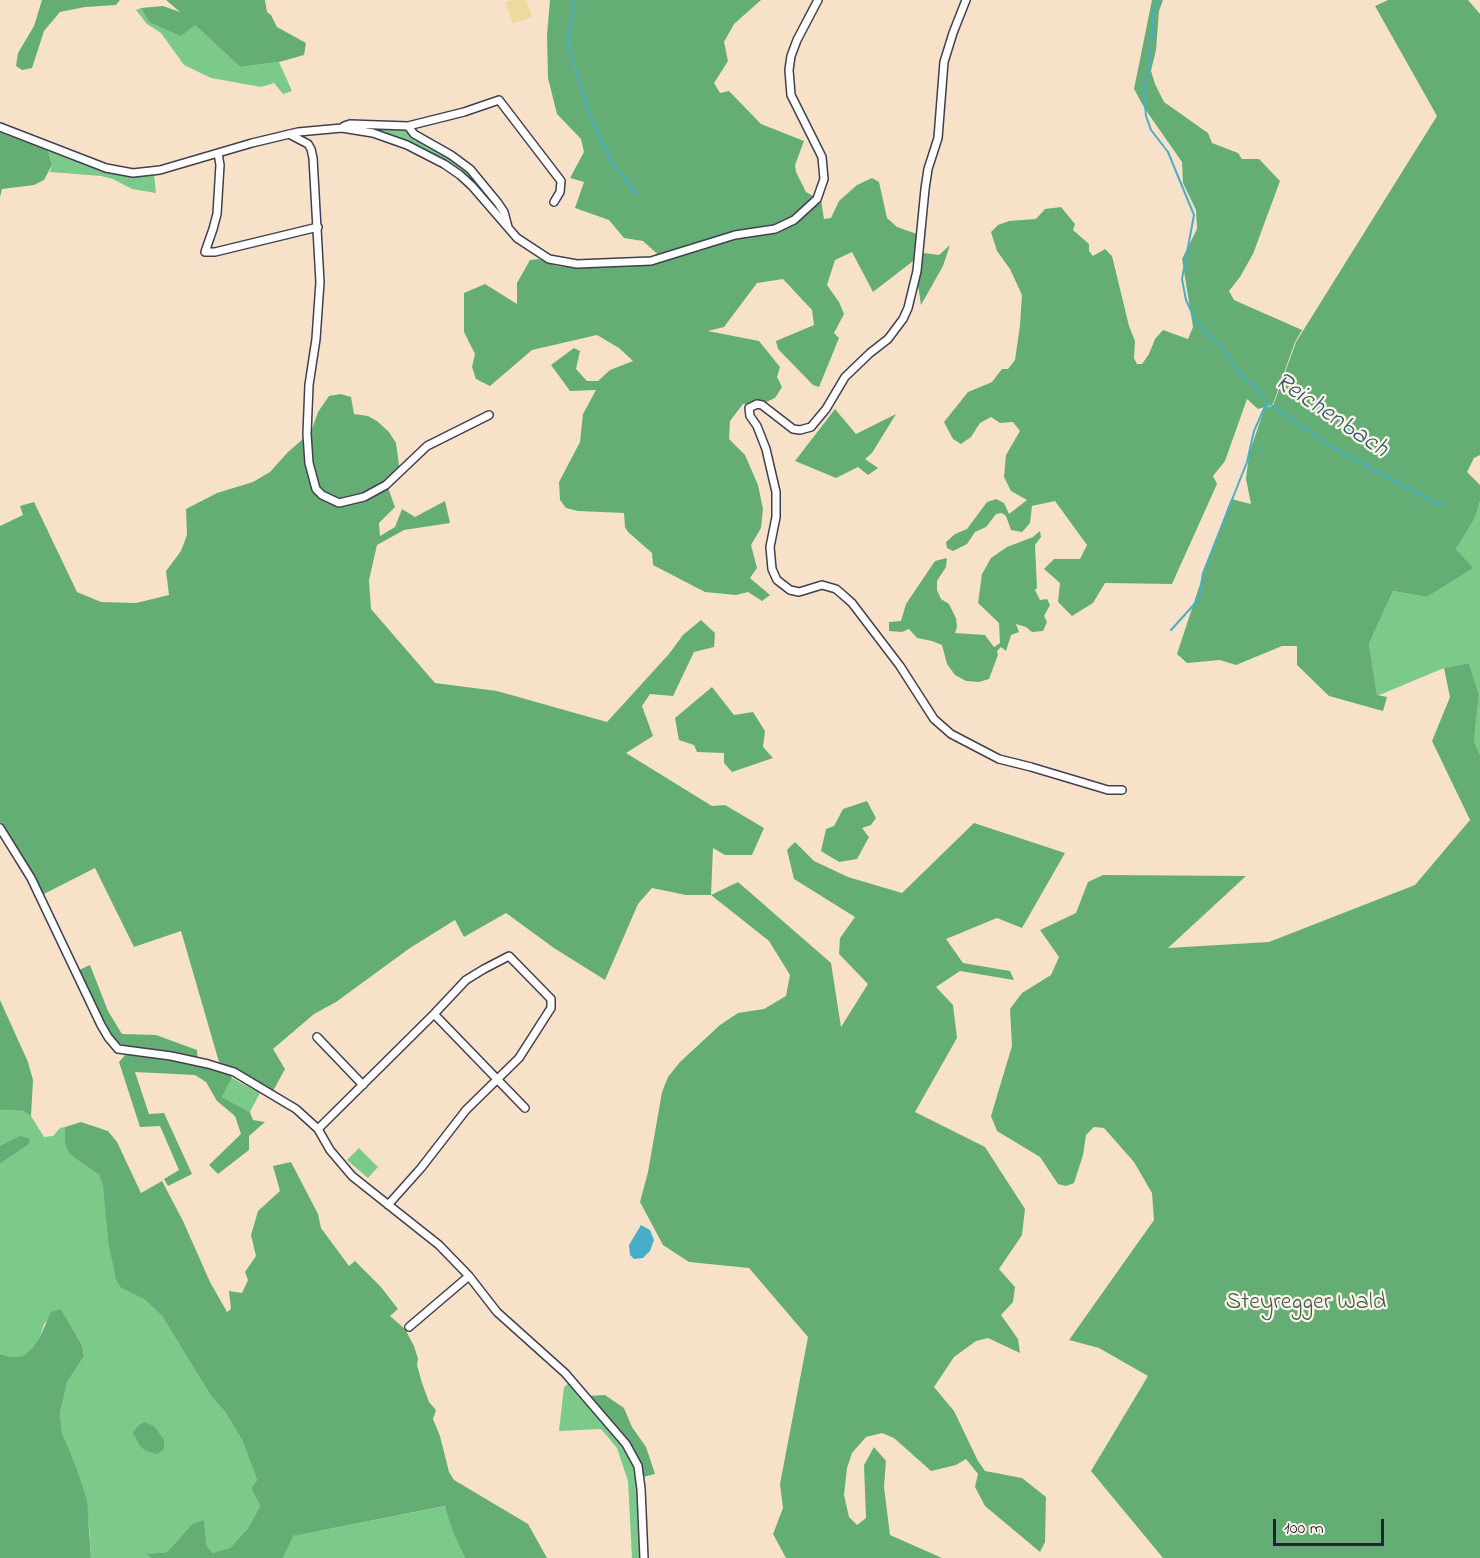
<!DOCTYPE html>
<style>
body{margin:0}
#map{position:relative;width:1480px;height:1558px;overflow:hidden;background:#f7e2c9;font-family:"Indie Flower",sans-serif}
canvas{display:block}
.scale{position:absolute;left:1273px;top:1519px;width:111px;height:27px;box-sizing:border-box;border:3px solid #22223b;border-top:0;padding-left:8px;font-size:18px;line-height:21px;white-space:nowrap;color:#22223b;-webkit-text-stroke:4px #fcf5e5;paint-order:stroke}
</style>
<div id="map">
<canvas width="1480" height="1558"></canvas>
<div class="scale">100 m</div>
</div>
<script>
const ctx = document.querySelector('canvas').getContext('2d');
ctx.lineJoin = 'round';
function fill(path, color) {
  ctx.fillStyle = color;
  ctx.fill(path, 'evenodd');
}
function shape(rows) {
  const path = new Path2D();
  for (const r of rows) {
    path.moveTo(r[0], r[1]);
    for (let i = 2; i < r.length; i += 2) path.lineTo(r[i], r[i + 1]);
  }
  return path;
}
function strokePath(path, color, width, dash) {
  ctx.strokeStyle = color;
  ctx.lineWidth = width;
  ctx.lineCap = dash ? 'butt' : 'round';
  ctx.setLineDash(dash || []);
  ctx.stroke(path);
}
function label(font, color, halo, rows, align = 'center') {
  ctx.font = font + ' "Indie Flower",sans-serif';
  ctx.lineWidth = 4.5;
  ctx.setLineDash([]);
  ctx.textBaseline = 'middle';
  ctx.strokeStyle = halo;
  ctx.fillStyle = color;
  for (const [text, x, y, turn = 0] of rows) {
    ctx.save();
    ctx.translate(x, y);
    ctx.rotate((+turn || 0) * Math.PI / 180);
    ctx.textAlign = isNaN(turn) ? turn : align;
    if (halo) ctx.strokeText(text, 0, 0);
    ctx.fillText(text, 0, 0);
    ctx.restore();
  }
}
fill(shape([
 [141,8,149,22,195,25,240,67,279,62,292,91,283,94,274,83,261,87,211,78,184,65,161,33,147,24,136,10],
 [352,125,400,127,468,169,494,200,507,223,476,185,453,165,429,151,391,135],
 [47,146,116,174,134,176,154,174,156,193,132,189,113,179,101,176,50,172,52,165],
 [1480,501,1480,755,1474,741,1479,695,1469,663,1444,668,1377,696,1369,644,1393,591,1427,597,1472,568,1456,549,1475,518],
 [232,1078,260,1093,250,1112,222,1097],
 [0,1110,23,1111,31,1116,44,1137,53,1136,60,1128,65,1127,65,1143,76,1159,99,1175,104,1185,108,1241,144,1299,162,1316,211,1396,225,1412,242,1440,257,1480,251,1488,260,1506,248,1528,230,1548,214,1554,207,1546,204,1521,192,1524,167,1552,147,1554,151,1558,91,1558,89,1523,62,1433,60,1413,67,1381,84,1356,82,1345,61,1309,44,1324,40,1337,32,1348,23,1356,11,1357,0,1354,0,1164,28,1145,0,1146],
 [359,1148,378,1167,368,1178,347,1160],
 [569,1383,624,1446,635,1465,638,1483,641,1558,632,1558,628,1481,617,1448,601,1429,559,1431,564,1387],
 [446,1506,454,1535,465,1558,283,1558,292,1536]
]), '#7bca8a');
fill(shape([
 [42,0,120,0,116,5,85,7,60,12,44,31,32,68,22,70,16,66,18,53,34,26],
 [166,0,265,0,267,12,271,15,277,27,306,43,304,55,279,62,240,67,195,25,181,36,149,22,141,8,163,6,180,12],
 [550,0,761,0,734,24,724,42,728,61,714,83,720,93,729,91,761,124,804,141,795,165,796,172,806,192,821,200,824,219,831,218,839,201,857,185,872,178,879,182,887,218,897,227,917,234,918,245,914,252,918,257,924,253,939,255,950,245,943,266,921,305,918,285,920,259,917,258,873,292,852,252,835,260,827,285,839,302,844,314,834,333,839,338,819,387,813,385,778,349,776,341,814,325,812,310,783,279,757,283,724,327,708,331,759,341,780,367,777,377,782,387,775,398,764,403,743,404,730,421,729,439,745,455,758,485,763,509,761,528,751,545,757,568,750,578,770,595,762,601,748,592,736,595,705,592,653,565,652,553,628,532,625,527,624,513,578,511,566,508,560,500,559,482,580,442,583,414,596,390,570,391,551,365,574,348,580,351,576,369,587,381,598,381,610,370,633,361,619,348,597,335,532,350,490,386,476,379,472,367,475,354,464,332,464,293,485,284,517,304,517,283,530,260,539,259,557,266,570,267,647,264,664,260,643,241,624,238,609,220,575,208,584,182,570,178,584,152,581,139,557,114,548,78,547,35],
 [1152,0,1163,0,1159,11,1156,50,1151,71,1155,84,1164,102,1208,133,1212,143,1238,153,1242,159,1259,159,1280,181,1253,254,1240,277,1229,291,1234,300,1302,330,1295,342,1273,404,1266,407,1273,406,1296,342,1437,116,1375,6,1388,0,1468,0,1480,14,1480,455,1474,458,1467,472,1480,485,1480,501,1475,518,1456,549,1473,568,1427,597,1393,591,1369,644,1377,695,1387,697,1383,711,1329,696,1297,665,1297,646,1282,646,1236,665,1220,660,1187,663,1177,654,1204,572,1231,499,1251,504,1246,479,1249,454,1265,407,1258,409,1247,399,1225,461,1213,476,1217,484,1172,584,1105,583,1093,603,1072,616,1058,602,1060,583,1044,569,1054,559,1080,559,1087,545,1055,501,1032,506,1030,523,1022,532,1011,530,1006,516,1002,513,996,514,986,527,975,532,967,544,953,551,947,548,946,542,955,534,967,529,987,502,996,499,1004,503,1009,514,1027,500,1011,491,1004,477,1006,455,1020,431,1013,422,1000,423,991,417,980,423,971,437,961,444,953,439,944,422,968,392,992,382,1002,369,1008,369,1015,360,1020,325,1022,295,1010,269,997,251,991,232,998,225,1009,221,1036,219,1045,209,1061,207,1075,224,1073,230,1089,244,1089,251,1093,256,1105,249,1112,256,1129,326,1135,341,1134,358,1137,364,1142,364,1149,354,1155,339,1163,330,1188,339,1193,327,1182,259,1197,229,1196,210,1183,183,1182,162,1145,109,1134,89],
 [0,130,47,146,52,165,44,180,34,185,2,189,0,197],
 [341,394,351,397,354,414,368,416,377,421,389,432,396,443,399,465,402,467,386,482,395,507,379,523,380,536,395,527,402,509,415,517,445,501,450,523,404,530,377,545,369,580,371,609,435,683,497,691,607,722,669,654,683,635,701,620,715,633,714,647,694,652,673,696,650,694,642,706,653,736,626,753,712,806,725,805,764,828,752,855,725,855,713,848,711,895,738,882,831,963,841,1027,868,984,839,954,840,938,855,917,794,879,787,850,795,842,814,861,848,877,902,893,974,823,1065,853,1022,928,997,918,946,939,963,963,1010,971,1014,980,960,971,936,987,953,1005,957,1038,915,1112,985,1147,1025,1209,1022,1235,999,1269,1015,1287,1013,1302,1001,1315,1018,1339,1020,1353,988,1338,976,1341,954,1357,934,1387,954,1411,978,1461,985,1471,1022,1478,1046,1497,1045,1542,1040,1552,985,1506,975,1487,978,1474,966,1459,956,1465,931,1471,894,1438,882,1433,866,1437,852,1453,847,1468,844,1495,849,1517,857,1525,866,1518,864,1465,874,1447,886,1461,884,1487,890,1535,942,1558,786,1558,773,1534,783,1508,780,1484,808,1337,749,1268,689,1262,663,1245,640,1202,648,1172,662,1092,668,1077,680,1062,720,1025,738,1013,764,1009,786,996,790,975,769,941,711,895,686,895,652,888,638,904,605,980,554,948,506,913,464,937,455,920,410,948,336,1002,314,1014,273,1049,285,1069,273,1091,258,1081,219,1062,181,931,134,947,95,868,42,895,23,858,0,822,0,526,23,515,20,506,34,502,77,592,101,602,136,603,169,595,166,571,181,551,187,535,186,509,217,493,253,482,270,472,288,452,311,432,318,412,329,396],
 [835,409,856,434,896,414,872,453,865,459,878,468,868,475,858,467,836,478,795,461],
 [1040,531,1041,537,1035,545,1037,588,1035,590,1040,600,1047,599,1050,605,1044,616,1047,622,1043,631,1032,632,1026,627,1016,624,1019,632,1011,635,1006,651,1001,647,997,651,998,655,989,679,979,682,966,681,955,675,947,664,942,645,932,641,917,638,909,629,902,632,889,631,889,622,901,621,906,604,935,561,947,558,946,567,937,581,937,590,941,599,949,604,956,618,957,627,955,633,985,635,994,647,1000,643,999,623,978,603,982,574,991,558,1007,547,1033,537],
 [1469,663,1479,695,1474,741,1480,755,1480,1558,1163,1558,1091,1471,1148,1376,1099,1348,1069,1340,1154,1220,1152,1193,1134,1162,1104,1128,1094,1127,1086,1135,1083,1155,1074,1183,1066,1186,1058,1184,1040,1157,997,1131,991,1116,1012,1046,1010,1009,1022,993,1051,975,1059,957,1040,930,1076,913,1088,882,1103,875,1246,876,1168,948,1269,942,1415,885,1470,820,1432,741,1450,697,1444,668],
 [712,687,734,715,753,712,765,731,763,747,773,758,732,772,724,763,724,753,697,752,694,745,679,740,675,718],
 [867,801,876,818,871,825,862,828,869,837,857,859,839,862,821,851,826,829,834,826,843,809],
 [90,965,108,1011,122,1034,156,1035,197,1050,198,1064,229,1073,232,1078,222,1097,250,1112,253,1120,265,1122,249,1136,249,1150,218,1174,209,1165,241,1134,235,1116,217,1101,206,1082,195,1075,135,1072,149,1114,164,1113,192,1174,168,1186,164,1179,179,1170,160,1126,140,1127,119,1062,126,1054,123,1046,112,1037,79,970],
 [0,1000,28,1062,33,1080,31,1116,23,1111,0,1110],
 [81,1122,108,1131,117,1142,141,1193,162,1181,183,1221,210,1282,227,1312,231,1309,229,1291,242,1293,248,1280,245,1272,256,1256,251,1235,258,1211,280,1191,273,1166,291,1162,318,1214,321,1228,349,1266,355,1261,381,1287,398,1309,390,1316,405,1329,414,1346,418,1359,417,1365,422,1383,429,1402,436,1410,433,1419,440,1436,449,1472,454,1480,528,1524,547,1558,465,1558,454,1535,445,1506,293,1536,283,1558,151,1558,146,1554,167,1552,192,1524,204,1520,207,1546,213,1553,230,1548,248,1528,260,1506,251,1488,257,1480,242,1440,225,1412,211,1396,162,1316,144,1299,120,1287,116,1279,108,1241,103,1185,99,1175,76,1159,68,1151,65,1143,65,1127],
 [20,1136,30,1139,28,1145,0,1164,0,1146],
 [61,1309,82,1345,84,1356,67,1382,60,1413,62,1433,76,1467,87,1500,91,1558,0,1558,0,1354,11,1357,23,1356,32,1348,40,1337,51,1312],
 [605,1395,624,1408,632,1427,646,1447,655,1474,643,1477,640,1461,629,1444,587,1396],
 [144,1422,154,1426,164,1440,164,1449,157,1454,146,1451,140,1446,133,1433,138,1426]
]), '#64ae76');
fill(shape([
 [512,0,526,0,532,17,513,24,505,2]
]), '#eeda9e');
fill(shape([
 [641,1225,650,1230,654,1240,650,1251,643,1258,634,1259,630,1255,629,1245]
]), '#48aec8');
strokePath(shape([
 [575,0,568,44,590,116,612,163,638,195],
 [1157,0,1153,14,1150,62,1144,93,1146,116,1151,130,1168,152,1194,215,1182,279,1186,300,1193,315,1205,331,1221,346,1241,375,1257,389,1267,402,1332,447,1443,507],
 [1171,630,1199,599,1203,573,1247,462,1254,431,1267,402]
]), '#48aec8', 2);
const street = shape([
 [966,0,953,33,944,62,938,138,928,169,925,189,917,271,908,308,903,319,888,339,870,353,845,377,826,409,811,427,800,430,793,429,762,405,757,404,749,408,750,416,757,426,766,449,776,492,776,517,770,547,772,569,777,580,790,590,799,592,822,585,836,589,843,595,852,603,900,666,934,719,951,734,999,759,1031,767,1108,790,1122,790],
 [344,126,350,124,408,126,464,112,499,100,561,181,560,192,554,202],
 [408,126,414,134,451,155,470,169,498,203,504,212,508,227],
 [0,127,106,168,133,173,160,170,252,143,298,132,342,128,373,133,407,145,444,164,460,175,472,186,517,238,549,259,577,264,651,261,735,235,775,229,794,220,817,199,824,179,822,157,791,95,789,70,791,56,797,40,818,0],
 [289,134,308,144,311,149,313,158,320,282,316,339,309,385,307,434,309,463,316,489,322,495,339,503,364,497,386,485,427,446,489,415],
 [218,153,220,165,217,214,213,229,205,252,215,252,318,227],
 [0,828,31,878,101,1025,108,1037,118,1049,171,1056,208,1064,234,1072,296,1109,318,1129,330,1150,352,1176,439,1245,469,1276,497,1312,565,1373,626,1444,638,1466,641,1489,644,1558],
 [434,1014,525,1108],
 [317,1037,363,1085],
 [318,1129,434,1014,466,980,484,969,509,956,551,999,551,1008,519,1058,466,1110,421,1168,388,1205],
 [409,1327,469,1276]
]);
strokePath(street, '#423f50', 10);
strokePath(street, '#fff', 7);
label('24px', '#415d57', '#fcf5e5', [
 ["Steyregger Wald",1306,1304]
]);
label('italic 26px', '#315a73', '#fcf5e5', [
 ["Reichenbach",1330,417,34]
]);
</script>
